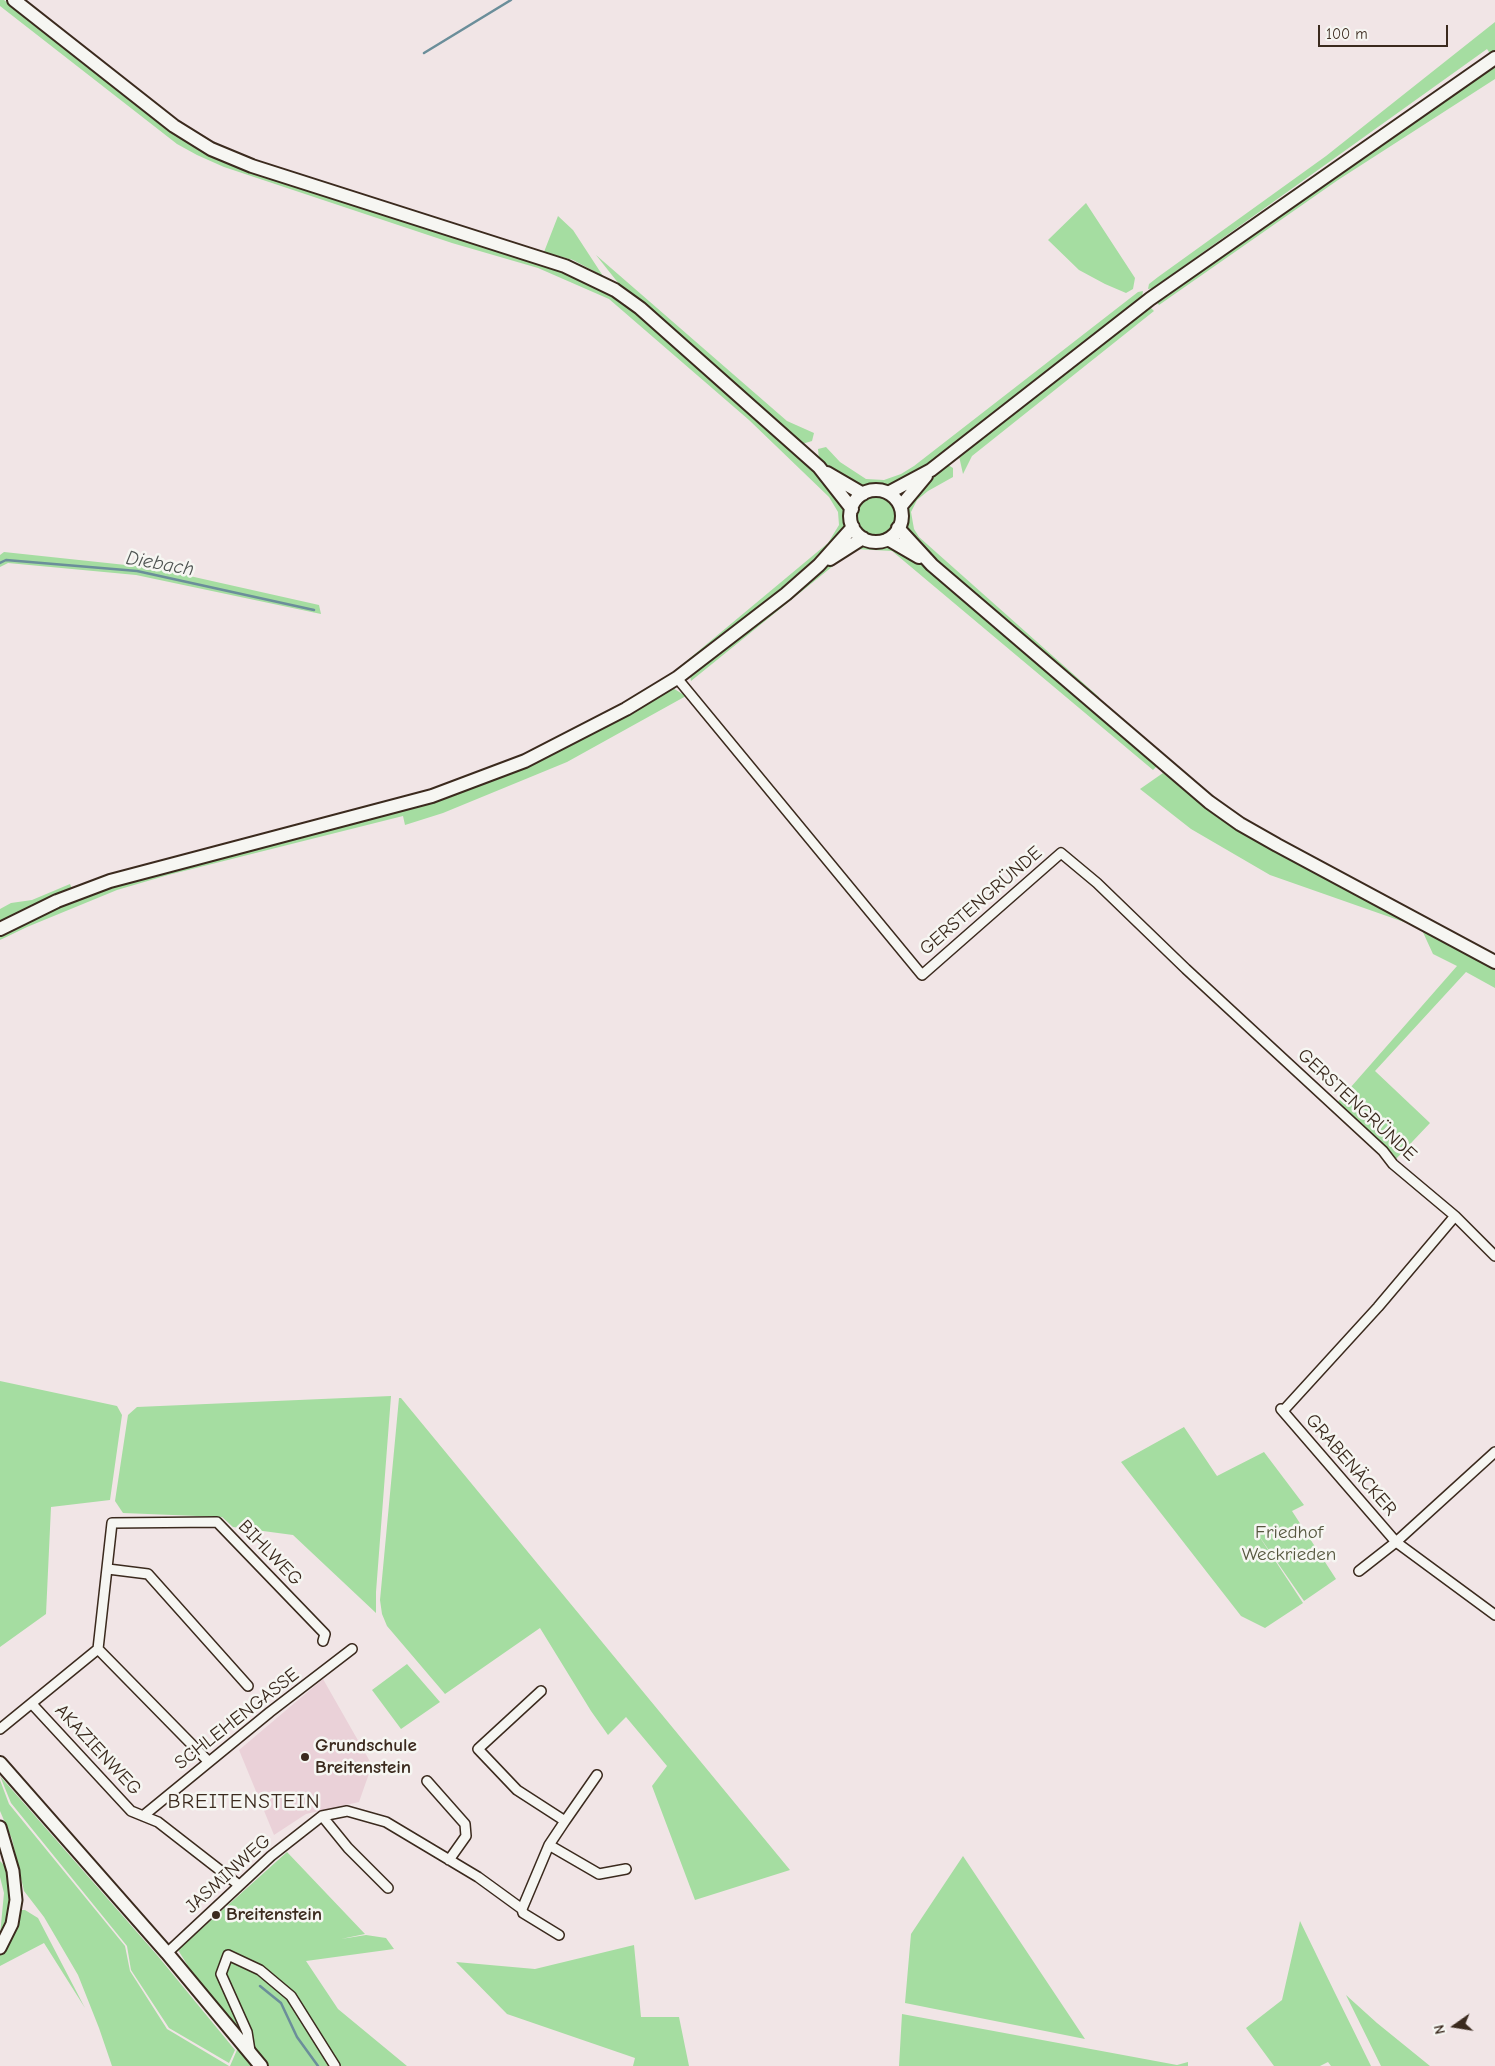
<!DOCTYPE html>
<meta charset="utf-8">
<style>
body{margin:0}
#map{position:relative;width:1495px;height:2066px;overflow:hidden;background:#f1e5e6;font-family:"Comic Neue",sans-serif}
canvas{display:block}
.north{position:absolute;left:1430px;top:2001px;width:50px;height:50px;-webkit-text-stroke:4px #f6f6f2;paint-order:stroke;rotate:257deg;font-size:14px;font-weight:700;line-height:20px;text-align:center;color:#3b2a1e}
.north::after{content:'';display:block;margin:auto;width:18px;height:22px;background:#3b2a1e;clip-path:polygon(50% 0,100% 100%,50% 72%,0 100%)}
.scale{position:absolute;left:1318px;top:25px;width:130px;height:22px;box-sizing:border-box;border:2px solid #3b2a1e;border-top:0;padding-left:6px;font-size:15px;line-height:18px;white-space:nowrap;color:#3b2a1e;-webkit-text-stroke:4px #f6f6f2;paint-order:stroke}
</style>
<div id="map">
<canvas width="1495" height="2066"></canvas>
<div class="north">N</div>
<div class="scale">100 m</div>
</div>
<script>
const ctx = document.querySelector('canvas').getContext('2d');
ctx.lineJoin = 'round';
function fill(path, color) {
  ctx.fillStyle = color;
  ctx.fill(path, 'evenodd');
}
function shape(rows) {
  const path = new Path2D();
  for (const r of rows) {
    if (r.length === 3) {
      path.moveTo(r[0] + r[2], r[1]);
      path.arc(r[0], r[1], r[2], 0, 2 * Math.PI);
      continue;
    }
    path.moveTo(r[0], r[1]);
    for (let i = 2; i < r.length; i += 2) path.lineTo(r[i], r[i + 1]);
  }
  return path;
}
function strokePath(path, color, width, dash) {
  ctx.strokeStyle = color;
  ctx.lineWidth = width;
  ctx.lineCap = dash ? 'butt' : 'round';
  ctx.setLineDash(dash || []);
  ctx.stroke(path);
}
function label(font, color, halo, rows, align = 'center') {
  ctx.font = font + ' "Comic Neue",sans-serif';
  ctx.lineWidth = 5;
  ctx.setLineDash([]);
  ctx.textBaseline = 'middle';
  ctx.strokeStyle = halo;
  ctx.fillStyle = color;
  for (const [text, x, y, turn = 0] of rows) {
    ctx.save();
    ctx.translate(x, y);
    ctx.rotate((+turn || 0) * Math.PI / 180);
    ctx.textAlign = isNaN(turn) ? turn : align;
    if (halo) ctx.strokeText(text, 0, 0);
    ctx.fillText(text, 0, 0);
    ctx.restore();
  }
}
fill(shape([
 [323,1679,372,1765,359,1802,306,1814,274,1835,239,1750]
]), '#ead1d8');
fill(shape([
 [0,0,4,0,200,148,545,265,601,288,625,304,819,474,846,506,847,519,840,536,754,612,685,666,678,668,828,543,839,525,838,512,829,497,749,420,609,299,538,268,452,243,224,167,197,155,177,144,0,6],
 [1495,22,1495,79,1338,180,1159,305,1156,301,1495,61,1487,49,1153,288,1148,289,1149,284,1158,277,1326,156],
 [1086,203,1135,278,1133,289,1126,293,1105,284,1079,270,1048,240],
 [558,216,573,230,603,276,573,260,544,252],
 [596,255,787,421,814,433,812,441,802,444,623,289],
 [1143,291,1142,297,917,473,892,488,858,489,845,481,819,459,818,449,826,447,840,462,866,479,884,480,901,474,914,466,1138,292],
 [1149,306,1154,311,972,456,963,474,959,456,964,447],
 [948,465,953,468,953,477,928,491,917,500,911,512,914,529,919,537,1099,697,1098,702,922,548,907,530,904,515,907,500,937,472],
 [876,515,21],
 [886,543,918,562,1157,766,1153,770,892,551,854,549,691,681,690,676,835,558,864,544],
 [4,552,154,568,319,605,321,614,136,575,8,563,0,567,0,555],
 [671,687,686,696,567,762,443,813,405,825,403,816,168,875,117,890,27,927,0,940,0,934,50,910,113,885,463,790],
 [1163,773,1237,829,1495,967,1495,988,1466,972,1375,1071,1430,1123,1395,1160,1336,1104,1457,966,1433,954,1421,928,1270,875,1191,829,1140,789],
 [70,884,72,889,49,897,0,921,0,909,11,903,32,900],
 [0,1381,117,1406,122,1415,110,1500,51,1507,46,1614,0,1647],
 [391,1396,376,1592,376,1613,293,1535,233,1527,222,1517,123,1513,115,1501,128,1415,137,1407],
 [399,1398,401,1398,790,1870,695,1900,652,1786,667,1766,626,1717,608,1735,591,1711,540,1628,445,1694,387,1626,382,1614,380,1600],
 [1184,1427,1217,1476,1264,1452,1304,1505,1292,1511,1336,1579,1304,1601,1255,1530,1303,1603,1265,1628,1241,1616,1121,1462],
 [407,1664,440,1702,401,1729,372,1690],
 [0,1776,157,1955,235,2050,229,2063,169,2028,131,1970,127,1946,11,1803],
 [0,1780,9,1804,125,1946,130,1971,167,2029,229,2066,112,2066,99,2028,78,1975,44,1917,24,1891,12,1839,0,1811],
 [287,1852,365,1934,341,1939,366,1935,386,1938,394,1949,306,1961,338,2009,407,2066,230,2066,243,2036,193,1974,178,1950],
 [963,1856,1085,2039,905,2003,911,1934],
 [0,1861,7,1868,10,1900,5,1925,0,1935,4,1893,0,1877],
 [18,1910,25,1910,38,1918,85,2008,44,1943,0,1966,0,1952],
 [1300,1921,1334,1991,1371,2066,1331,2066,1328,2062,1320,2066,1274,2066,1246,2028,1282,2000],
 [634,1945,641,2017,679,2017,689,2066,633,2066,635,2058,507,2014,456,1962,535,1969],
 [1346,1995,1377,2023,1430,2066,1381,2066],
 [902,2014,1177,2065,1188,2062,1188,2066,899,2066]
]), '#a5dda1');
strokePath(shape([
 [424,53,511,0],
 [0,563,6,560,137,571,314,610],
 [260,1986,281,2003,297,2037,318,2066]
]), '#6b8e9a', 2.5);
const minor = shape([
 [677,678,922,975,1061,853,1097,883,1186,969,1383,1151,1393,1164,1455,1216,1495,1256],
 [1281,1409,1396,1542,1495,1615],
 [1283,1411,1378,1307,1455,1216],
 [108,1569,148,1574,248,1686],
 [1359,1571,1396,1542,1495,1452],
 [98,1649,208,1761],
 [32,1704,131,1811,158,1822,239,1885],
 [0,1729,98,1649,112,1523,217,1522,325,1634,323,1641],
 [427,1781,465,1824,466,1836,449,1860],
 [143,1816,270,1712,352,1649],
 [322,1816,348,1848,388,1888],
 [565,1821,597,1775],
 [549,1845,599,1874,626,1869],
 [522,1909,549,1845,565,1821,517,1790,478,1749,541,1691],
 [167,1953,271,1856,322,1816,347,1811,386,1822,478,1877,522,1909,523,1913,559,1935],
 [250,2051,247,2032,221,1974,228,1955,260,1970,291,1996,335,2066]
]);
const tertiary = shape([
 [0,1827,13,1871,16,1900,12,1924,0,1948]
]);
const secondary = shape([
 [14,0,174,126,211,149,252,166,565,266,615,290,640,308,819,467,852,509],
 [827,473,863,494],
 [876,516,26],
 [888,493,931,470,1150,299,1495,58],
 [901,506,926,476],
 [898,528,932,565,1209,802,1240,824,1277,845,1495,962],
 [888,539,919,557],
 [830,559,863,538],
 [0,929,57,901,110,881,432,796,525,761,626,709,677,678,786,594,819,565,853,527],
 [0,1763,167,1953,261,2066]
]);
strokePath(minor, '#3b2a1e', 12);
strokePath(tertiary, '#3b2a1e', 15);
strokePath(secondary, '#3b2a1e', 16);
strokePath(minor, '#f6f6f2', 9);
strokePath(tertiary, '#f6f6f2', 11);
strokePath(secondary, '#f6f6f2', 12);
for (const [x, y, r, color] of [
 [305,1757,5,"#3b2a1e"],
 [216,1915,5,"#3b2a1e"]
]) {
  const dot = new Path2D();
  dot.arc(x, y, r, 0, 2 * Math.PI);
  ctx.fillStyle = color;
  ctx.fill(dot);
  strokePath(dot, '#f6f6f2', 2);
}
label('19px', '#3b2a1e', '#f6f6f2', [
 ["GERSTENGRÜNDE",981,901,-41],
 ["GERSTENGRÜNDE",1357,1105,43],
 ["GRABENÄCKER",1351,1465,49],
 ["BIHLWEG",270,1553,46],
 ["SCHLEHENGASSE",237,1719,-38],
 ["AKAZIENWEG",98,1750,47],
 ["JASMINWEG",228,1874,-42]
]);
label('19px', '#56573f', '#f6f6f2', [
 ["Friedhof",1289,1533],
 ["Weckrieden",1289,1555]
]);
label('bold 19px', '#3b2a1e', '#f6f6f2', [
 ["Grundschule",315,1746],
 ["Breitenstein",315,1768],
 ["Breitenstein",226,1915]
], 'left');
label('italic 20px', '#4f5452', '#f6f6f2', [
 ["Diebach",160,564,10]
]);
ctx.letterSpacing = '1px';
label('21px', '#3b2a1e', '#f6f6f2', [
 ["BREITENSTEIN",244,1802]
]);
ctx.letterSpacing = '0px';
</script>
